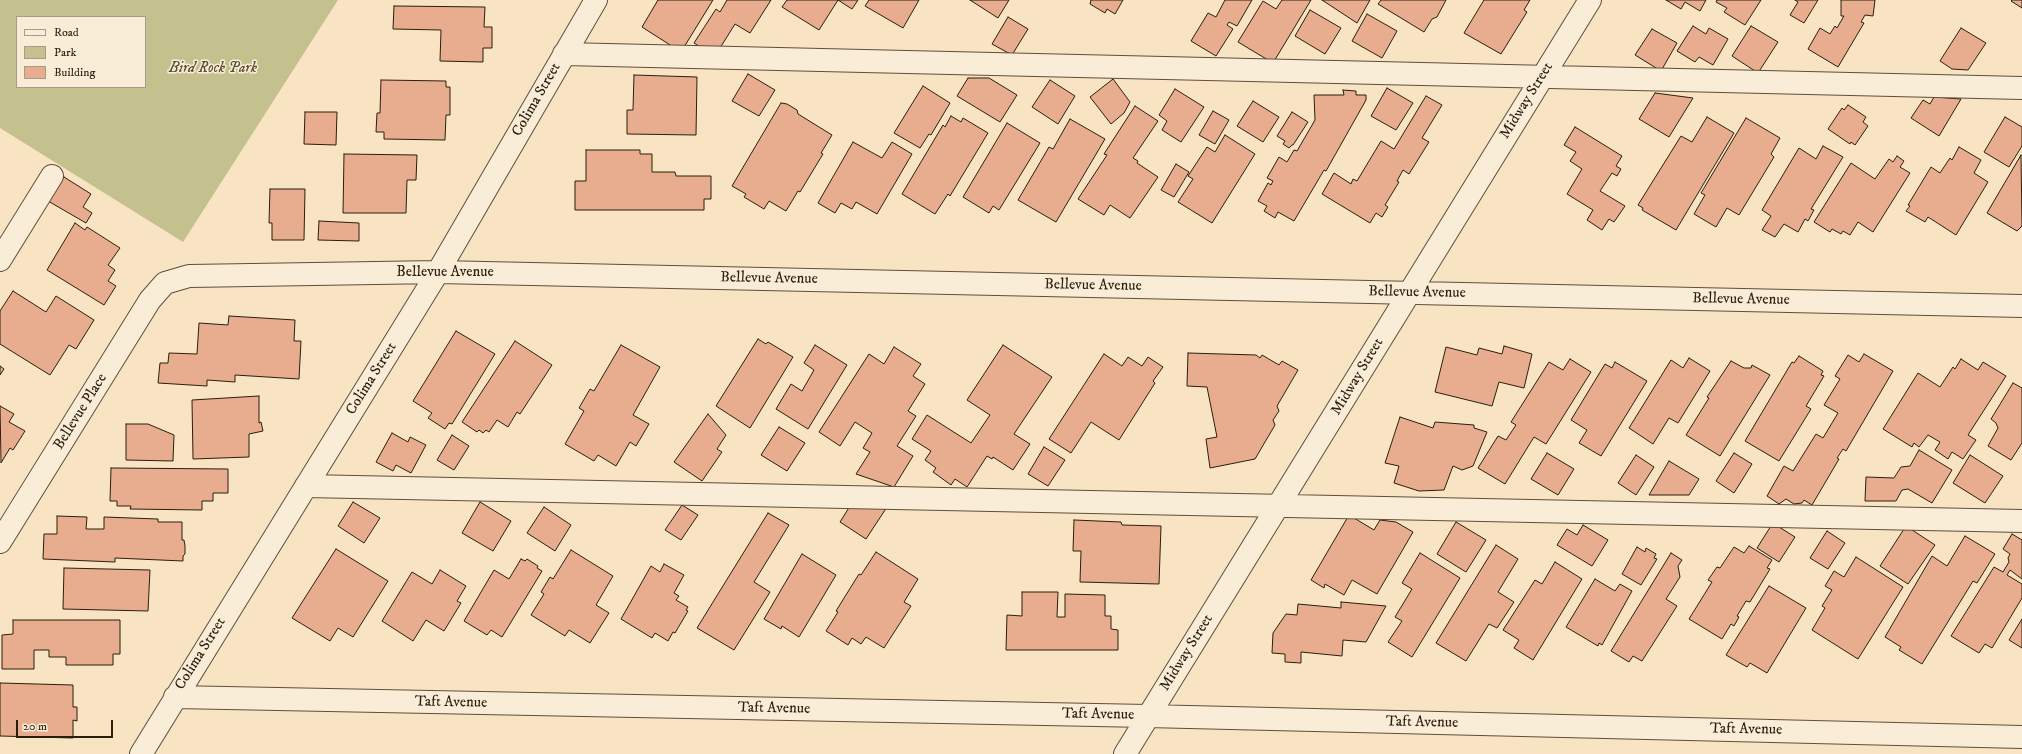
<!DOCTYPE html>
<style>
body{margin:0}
#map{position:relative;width:2022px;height:754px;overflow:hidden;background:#f8e3c3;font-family:"IM FELL DW Pica",serif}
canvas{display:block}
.legend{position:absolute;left:16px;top:16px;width:130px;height:72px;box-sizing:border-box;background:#faedd8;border:1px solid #a79a87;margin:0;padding:5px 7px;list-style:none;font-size:12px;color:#2b1e0d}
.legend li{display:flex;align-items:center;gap:8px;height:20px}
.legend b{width:20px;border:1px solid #a79a87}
.scale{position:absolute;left:16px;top:720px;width:97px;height:18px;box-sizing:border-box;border:2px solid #2b1e0d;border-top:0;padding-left:5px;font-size:12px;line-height:14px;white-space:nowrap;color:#2b1e0d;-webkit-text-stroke:3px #faedd8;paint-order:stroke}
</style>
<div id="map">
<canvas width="2022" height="754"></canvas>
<ul class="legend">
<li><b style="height:5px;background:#faedd8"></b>Road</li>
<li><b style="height:11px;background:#c4c18f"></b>Park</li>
<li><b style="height:11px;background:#e7ad8e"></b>Building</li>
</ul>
<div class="scale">20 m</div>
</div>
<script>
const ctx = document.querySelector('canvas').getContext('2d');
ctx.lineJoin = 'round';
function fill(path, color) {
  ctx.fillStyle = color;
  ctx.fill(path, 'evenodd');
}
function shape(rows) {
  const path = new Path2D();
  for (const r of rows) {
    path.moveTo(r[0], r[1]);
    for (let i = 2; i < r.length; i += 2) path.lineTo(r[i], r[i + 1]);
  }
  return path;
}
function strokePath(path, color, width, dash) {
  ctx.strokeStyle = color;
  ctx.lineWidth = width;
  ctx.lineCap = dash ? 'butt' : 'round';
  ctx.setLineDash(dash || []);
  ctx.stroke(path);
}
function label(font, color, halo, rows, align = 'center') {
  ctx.font = font + ' "IM FELL DW Pica",serif';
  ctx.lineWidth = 3;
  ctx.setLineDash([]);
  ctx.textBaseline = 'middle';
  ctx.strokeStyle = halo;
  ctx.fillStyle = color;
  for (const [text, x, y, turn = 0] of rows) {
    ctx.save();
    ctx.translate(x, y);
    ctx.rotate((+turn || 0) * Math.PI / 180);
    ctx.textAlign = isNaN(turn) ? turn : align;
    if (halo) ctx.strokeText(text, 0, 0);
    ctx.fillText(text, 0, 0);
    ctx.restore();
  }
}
fill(shape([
 [0,0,338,0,183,242,0,128],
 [17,17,145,17,145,87,17,87]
]), '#c4c18f');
const building = shape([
 [658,0,713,0,681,52,642,27,658,0],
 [727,0,771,0,750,33,735,24,715,56,694,43,716,9,720,12,727,0],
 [787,0,858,0,852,9,838,0,819,30,782,7,787,0],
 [869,0,919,0,903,28,865,6,869,0],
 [970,0,1009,0,998,18,970,0],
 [1091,0,1123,0,1115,14,1107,9,1105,13,1090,4,1091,0],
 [1225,0,1252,0,1237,26,1229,22,1227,25,1233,29,1216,56,1191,41,1208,13,1216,17,1225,0],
 [1282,0,1311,0,1273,63,1238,42,1263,1,1276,9,1282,0],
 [1322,0,1370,0,1357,23,1322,0],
 [1381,0,1446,0,1437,17,1432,19,1424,32,1378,4,1381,0],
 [1484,0,1530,0,1524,10,1527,12,1501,54,1464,33,1484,0],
 [1666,0,1706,0,1700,11,1685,2,1681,9,1666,0],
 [1717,0,1761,0,1745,25,1724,12,1727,8,1716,2,1717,0],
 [1795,0,1818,0,1804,23,1790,15,1798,2,1795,0],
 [1841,0,1875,0,1873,16,1865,15,1861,22,1864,23,1838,67,1808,49,1820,28,1830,34,1835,26,1837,28,1844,16,1841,16,1841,0],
 [2012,0,2022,0,2022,8,2011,1,2012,0],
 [394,6,485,7,484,27,492,27,492,48,483,48,483,62,440,61,441,30,393,29,394,6],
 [1310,10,1341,28,1325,54,1295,36,1310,10],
 [1367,14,1397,31,1382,58,1352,41,1367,14],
 [1008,17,1028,29,1012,55,992,44,1008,17],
 [1693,26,1706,34,1709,28,1728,39,1713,65,1699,57,1695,62,1677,51,1693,26],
 [1751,26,1778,42,1758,73,1732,56,1751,26],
 [1961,28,1986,43,1968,70,1952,69,1940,61,1961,28],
 [1652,29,1677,43,1661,71,1635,55,1652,29],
 [748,74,775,90,759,116,732,101,748,74],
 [634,75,697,77,696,135,627,134,627,110,633,110,634,75],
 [968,78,989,78,1017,95,1000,122,957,96,968,78],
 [1113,79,1130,102,1124,113,1111,124,1090,97,1113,79],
 [381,80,446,81,446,87,450,87,450,115,446,115,445,140,384,139,384,132,376,132,377,113,380,113,381,80],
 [1050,80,1075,96,1058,124,1032,107,1050,80],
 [923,86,950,103,931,135,929,134,920,148,894,133,923,86],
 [1387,88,1413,103,1396,130,1371,116,1387,88],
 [1175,89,1204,107,1181,142,1162,130,1167,121,1159,115,1175,89],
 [1343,90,1356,91,1356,95,1366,95,1366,100,1326,171,1324,170,1294,221,1278,212,1275,218,1264,211,1267,206,1258,201,1268,183,1271,185,1273,181,1267,178,1279,157,1287,162,1294,150,1297,151,1315,120,1314,95,1344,95,1343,90],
 [1655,93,1693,98,1669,137,1639,119,1655,93],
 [1426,96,1442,105,1422,138,1429,142,1409,174,1403,170,1397,181,1399,182,1385,205,1388,207,1382,217,1376,213,1370,223,1322,194,1334,173,1351,184,1353,179,1357,181,1381,141,1394,149,1426,96],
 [1934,97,1961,99,1939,136,1911,118,1923,100,1930,104,1934,97],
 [1253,101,1279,117,1263,142,1237,126,1253,101],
 [781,103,787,104,797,110,798,114,832,135,821,153,823,154,800,192,798,191,786,211,769,201,764,209,744,197,746,194,732,186,781,103],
 [1848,105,1866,117,1863,122,1868,126,1855,145,1851,142,1850,144,1828,129,1842,108,1844,110,1848,105],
 [1135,106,1158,121,1133,158,1138,161,1137,163,1158,177,1130,218,1110,205,1104,215,1078,199,1107,155,1104,154,1135,106],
 [1213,111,1229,120,1215,144,1199,135,1213,111],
 [305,112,337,112,336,145,304,144,305,112],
 [1292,112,1308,122,1293,145,1292,145,1289,148,1283,144,1285,141,1277,136,1292,112],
 [951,116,961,122,963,118,988,133,950,196,948,194,935,214,902,194,943,125,945,127,951,116],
 [1707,117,1734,133,1676,230,1642,210,1643,208,1638,205,1681,136,1692,142,1707,117],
 [2005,117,2022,127,2022,146,2009,167,1984,152,2005,117],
 [1746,118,1780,138,1771,154,1774,157,1739,215,1727,208,1716,227,1694,214,1705,195,1701,193,1746,118],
 [1070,119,1105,139,1056,222,1018,200,1049,147,1053,149,1070,119],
 [1007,123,1040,143,999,210,993,206,989,213,963,197,1007,123],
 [1575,127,1622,156,1616,166,1621,169,1617,176,1612,173,1600,191,1625,206,1614,222,1609,219,1602,230,1587,220,1593,210,1567,194,1582,169,1570,161,1576,152,1564,145,1575,127],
 [1225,135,1255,154,1212,223,1178,202,1193,179,1188,176,1207,147,1215,152,1225,135],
 [853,142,882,158,892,142,912,154,877,214,856,202,852,209,841,203,835,213,818,203,853,142],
 [1823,146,1843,157,1811,209,1814,210,1808,221,1805,219,1798,232,1784,224,1775,237,1762,230,1771,216,1762,210,1799,148,1816,159,1823,146],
 [1959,147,1981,160,1974,173,1988,182,1956,235,1928,217,1925,222,1906,211,1910,206,1908,205,1931,167,1940,173,1950,158,1952,160,1959,147],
 [586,150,640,150,640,154,652,154,652,172,675,172,676,176,711,176,711,199,704,199,704,210,575,210,575,181,586,181,586,150],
 [344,154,417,155,416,180,407,180,406,213,343,213,344,154],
 [2021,155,2022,226,2017,231,1987,213,2021,155],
 [1897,156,1904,161,1900,167,1910,173,1873,232,1858,222,1850,235,1843,231,1841,234,1832,229,1830,232,1814,222,1851,163,1875,179,1889,159,1893,162,1897,156],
 [1176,164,1189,172,1174,197,1161,190,1176,164],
 [64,177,91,194,83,207,92,213,86,223,48,201,64,177],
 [270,189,305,189,304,240,272,240,272,223,269,223,270,189],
 [319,221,359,223,359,241,318,240,319,221],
 [75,223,85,230,87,227,120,248,108,265,115,270,108,281,116,286,104,305,47,270,75,223],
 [13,291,46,312,56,296,94,320,76,349,69,345,50,375,0,344,0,311,13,291],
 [229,316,295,320,294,341,301,341,299,379,235,375,235,382,207,380,207,386,158,383,160,363,168,363,169,353,197,354,199,323,228,325,229,316],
 [456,331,495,354,452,424,449,423,445,429,428,418,432,413,413,401,456,331],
 [758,339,766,344,768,342,793,357,750,428,716,406,758,339],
 [515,341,552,365,520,414,517,412,508,427,497,420,489,432,486,430,483,433,479,430,477,432,462,422,515,341],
 [621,345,660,367,633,415,649,424,636,446,630,442,616,466,598,455,594,461,565,444,584,411,579,408,590,389,594,391,621,345],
 [815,345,847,365,808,429,776,409,791,384,802,391,814,370,804,363,815,345],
 [1003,345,1052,377,1014,434,1030,444,1013,470,993,457,992,459,987,456,967,487,955,479,951,485,933,472,936,468,925,460,931,451,912,439,927,415,971,443,990,415,967,400,1003,345],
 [1504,346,1532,354,1524,388,1499,382,1492,406,1435,392,1446,347,1477,355,1479,348,1502,354,1504,346],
 [894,347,921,364,913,376,925,384,908,411,916,416,897,446,913,456,894,487,856,474,870,452,863,448,872,433,855,422,840,446,819,432,869,354,884,364,894,347],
 [1188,353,1256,355,1260,358,1262,355,1279,365,1282,361,1298,370,1277,406,1279,411,1273,420,1275,425,1255,459,1210,468,1206,439,1217,437,1207,387,1187,386,1188,353],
 [1104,354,1122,366,1128,357,1142,366,1148,357,1163,367,1153,381,1155,383,1119,440,1091,422,1071,453,1049,439,1104,354],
 [1864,354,1893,371,1846,451,1843,449,1837,458,1839,459,1812,505,1804,500,1802,503,1794,504,1786,499,1779,504,1767,496,1784,466,1793,471,1816,434,1823,438,1838,413,1824,405,1840,379,1835,376,1848,355,1859,362,1864,354],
 [1799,356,1823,371,1821,375,1824,376,1806,406,1811,409,1779,461,1745,441,1792,362,1794,363,1799,356],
 [1689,358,1710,371,1678,423,1669,418,1653,444,1629,428,1671,360,1683,368,1689,358],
 [1570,359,1591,372,1546,444,1534,437,1505,484,1478,468,1498,436,1506,440,1516,425,1511,422,1549,362,1563,370,1570,359],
 [1961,359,1978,370,1983,362,2006,376,1968,435,1976,440,1963,459,1952,452,1948,459,1935,450,1940,442,1928,435,1919,447,1914,443,1912,447,1883,429,1918,373,1940,387,1953,367,1955,369,1961,359],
 [1731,361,1744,368,1751,368,1752,365,1770,375,1720,456,1686,435,1709,398,1707,397,1731,361],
 [1615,362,1647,381,1601,456,1579,443,1587,430,1571,420,1605,364,1612,368,1615,362],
 [0,366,4,369,0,375,0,366],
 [2013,383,2022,388,2022,443,2011,460,1988,446,1998,428,1996,423,1991,419,2013,383],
 [259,396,259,423,261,422,263,431,249,434,249,457,193,459,192,400,259,396],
 [0,406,14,414,9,422,25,431,13,450,10,448,1,463,0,406],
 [708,414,726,435,717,449,722,452,702,481,674,462,708,414],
 [1400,417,1433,428,1435,422,1474,425,1474,428,1487,432,1473,466,1462,470,1453,466,1444,490,1419,491,1394,483,1399,466,1385,463,1400,417],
 [126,424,148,424,174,435,173,461,126,460,126,424],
 [779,427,805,443,787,471,761,455,779,427],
 [392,433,408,442,410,437,426,445,411,473,396,465,393,471,376,462,392,433],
 [452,435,469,446,454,470,437,460,452,435],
 [1044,447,1065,460,1048,486,1028,474,1044,447],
 [1919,450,1952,470,1932,503,1908,489,1902,490,1896,501,1865,501,1866,477,1894,478,1901,467,1910,466,1919,450],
 [1547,453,1574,469,1558,495,1531,479,1547,453],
 [1734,453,1752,464,1734,493,1716,481,1734,453],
 [1636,455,1654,467,1636,495,1618,483,1636,455],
 [1970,455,2003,476,1985,503,1953,483,1970,455],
 [1669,461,1699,479,1689,495,1649,495,1669,461],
 [111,468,228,469,228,493,213,493,213,501,202,501,202,510,130,509,131,506,117,506,117,501,110,501,111,468],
 [353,502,380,518,364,543,338,526,353,502],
 [480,502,511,521,493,551,462,533,480,502],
 [682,505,698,515,681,540,665,530,682,505],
 [850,506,887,507,866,539,840,522,850,506],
 [544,507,571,525,555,551,527,533,544,507],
 [768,513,789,525,754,582,770,592,734,650,697,628,768,513],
 [1349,515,1374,530,1380,520,1396,522,1413,532,1377,594,1352,580,1344,595,1325,584,1324,588,1311,580,1349,515],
 [57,516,87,517,86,529,104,529,104,517,158,519,158,522,182,522,182,540,184,540,185,546,185,554,183,556,183,561,115,558,115,562,43,559,44,534,57,534,57,516],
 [1074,520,1121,522,1122,525,1161,526,1159,584,1080,582,1081,551,1073,551,1074,520],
 [1456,522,1486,540,1466,572,1437,554,1456,522],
 [1583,525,1608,540,1592,566,1557,545,1567,529,1577,535,1583,525],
 [1771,526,1779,527,1795,537,1779,562,1757,548,1771,526],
 [1906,526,1935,545,1908,584,1880,566,1906,526],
 [1827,531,1845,543,1828,569,1810,558,1827,531],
 [2012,534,2022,540,2022,579,2010,570,2007,575,2022,584,2022,598,1992,648,1985,644,1979,653,1951,636,1994,567,2003,572,2009,562,2008,558,2010,554,2003,549,2012,534],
 [1965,536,1995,554,1977,583,1973,581,1922,664,1899,650,1901,647,1885,637,1932,556,1947,566,1965,536],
 [1496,545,1518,559,1498,592,1514,602,1497,628,1489,624,1466,661,1436,643,1496,545],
 [1749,546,1772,560,1767,568,1770,569,1750,602,1746,601,1737,616,1739,617,1734,626,1731,624,1722,639,1689,619,1712,582,1708,580,1717,567,1720,568,1734,547,1744,553,1749,546],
 [1637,547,1645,552,1646,548,1656,554,1654,558,1657,559,1641,585,1622,574,1637,547],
 [336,549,388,581,353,637,338,628,330,641,292,618,336,549],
 [571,550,613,576,596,605,609,613,590,643,569,630,565,636,531,615,544,594,541,592,550,577,553,579,571,550],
 [876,552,918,579,904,602,911,606,884,648,866,637,861,644,852,638,848,645,826,631,838,612,836,611,859,574,861,575,876,552],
 [1420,553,1460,578,1412,657,1388,642,1402,621,1395,617,1412,589,1402,583,1420,553],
 [1671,553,1682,560,1678,566,1680,577,1666,599,1677,606,1642,661,1633,656,1629,662,1611,651,1671,553],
 [802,554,836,575,799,637,782,626,781,629,764,619,802,554],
 [1856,557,1903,587,1858,659,1812,630,1825,608,1822,606,1832,590,1825,586,1834,571,1844,577,1856,557],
 [521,559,525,561,527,559,538,566,537,568,542,571,502,637,491,630,487,635,464,621,494,570,509,579,521,559],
 [1555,562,1582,579,1533,660,1514,648,1519,640,1503,630,1535,580,1542,584,1555,562],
 [664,564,684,575,674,593,679,596,676,600,688,607,686,610,688,611,675,633,673,632,668,641,655,633,652,638,621,619,651,566,660,572,664,564],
 [64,568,150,570,148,611,63,609,64,568],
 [440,570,466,586,457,601,461,603,444,631,426,620,413,641,382,621,412,572,432,584,440,570],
 [1595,579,1615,591,1620,584,1632,591,1602,645,1599,643,1598,646,1566,627,1595,579],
 [1769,586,1806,608,1767,673,1750,663,1747,667,1726,655,1769,586],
 [1022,592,1058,592,1057,617,1065,617,1065,594,1105,595,1105,616,1111,616,1111,629,1118,630,1118,650,1006,650,1007,615,1022,616,1022,592],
 [1341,602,1386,606,1366,642,1343,640,1342,656,1301,652,1301,663,1285,662,1285,654,1272,653,1273,633,1286,614,1297,615,1298,604,1341,608,1341,602],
 [2022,619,2022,648,2009,640,2022,619],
 [13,620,120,620,120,654,113,654,113,665,66,665,66,657,49,657,49,650,34,650,34,669,2,669,2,635,13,634,13,620],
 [0,683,73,685,73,707,77,707,77,721,73,720,73,738,0,736,0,683]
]);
fill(building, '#e7ad8e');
strokePath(building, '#2b1e0d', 1);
const minor = shape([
 [564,54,2022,88],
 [0,260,52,176],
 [306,486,2022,521],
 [0,542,150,300,165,283,189,276,438,272,2022,306],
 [175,697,1147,716,2022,737],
 [141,754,438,272,596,0],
 [1125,754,1590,0]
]);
strokePath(minor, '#5e4f3a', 24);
strokePath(minor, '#faedd8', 22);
label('italic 15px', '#594f34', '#faedd8', [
 ["Bird Rock Park",213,69]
]);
label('15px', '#2b1e0d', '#faedd8', [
 ["Colima Street",537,100,-60],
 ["Midway Street",1527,101,-58],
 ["Bellevue Avenue",445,273],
 ["Bellevue Avenue",769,279,1],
 ["Bellevue Avenue",1093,286,1],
 ["Bellevue Avenue",1417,293,1],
 ["Bellevue Avenue",1741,300,1],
 ["Midway Street",1358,377,-59],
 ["Colima Street",372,379,-58],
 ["Bellevue Place",81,412,-58],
 ["Midway Street",1187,653,-58],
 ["Colima Street",201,654,-58],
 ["Taft Avenue",451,703,1],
 ["Taft Avenue",774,709,1],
 ["Taft Avenue",1098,715,1],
 ["Taft Avenue",1422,723,1],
 ["Taft Avenue",1746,730,1]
]);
</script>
